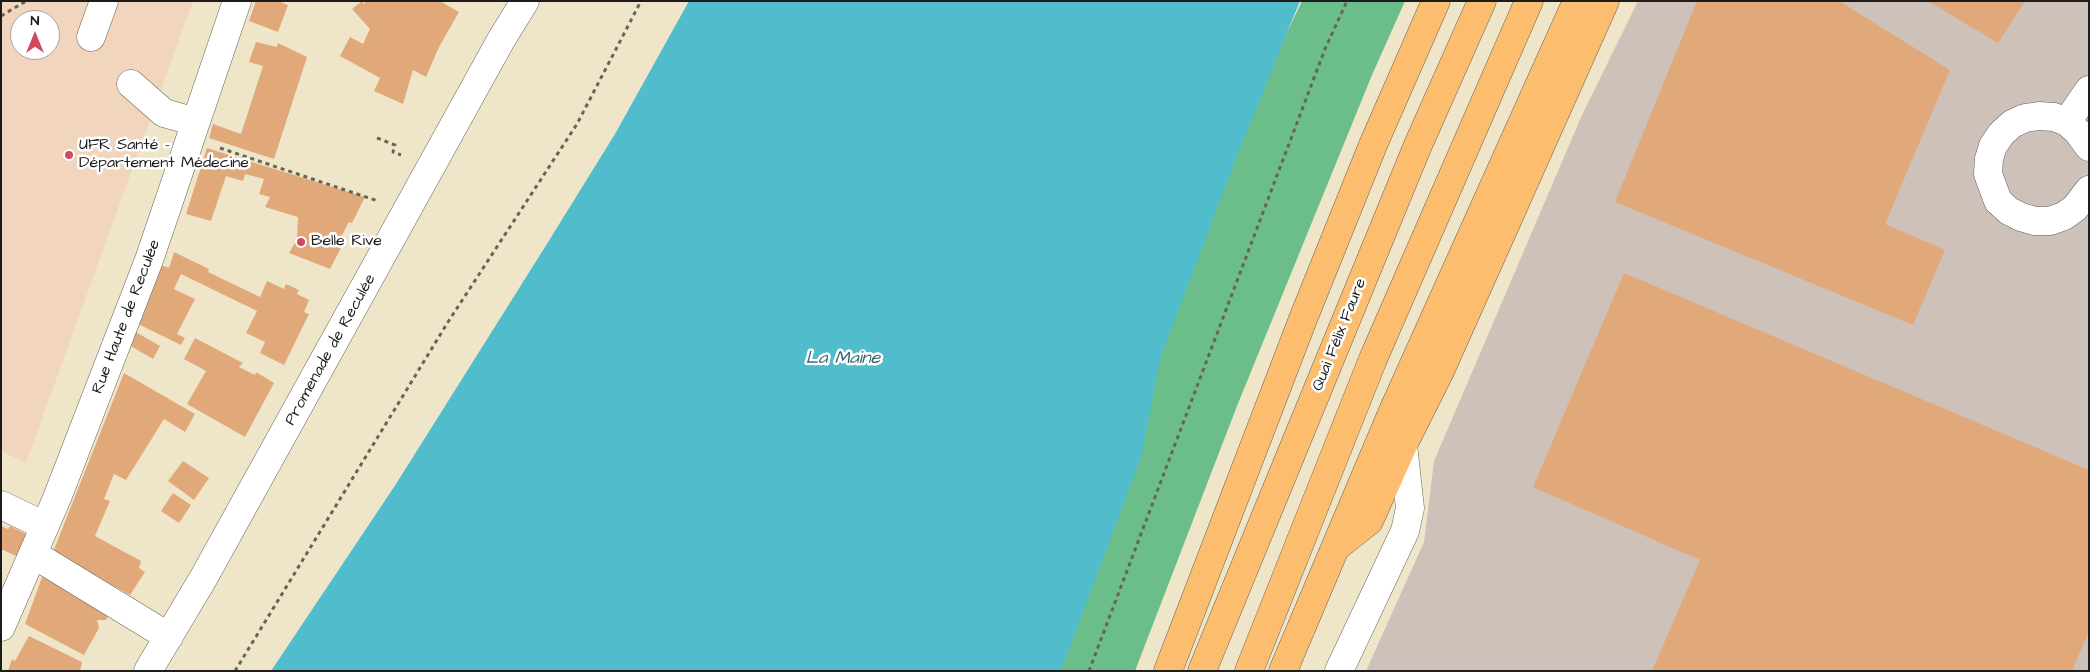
<!DOCTYPE html>
<meta charset="utf-8">
<style>
body{margin:0}
#map{position:relative;width:2090px;height:672px;overflow:hidden;background:#efe6ca;font-family:"Architects Daughter",sans-serif}
canvas{display:block}
.frame{position:absolute;inset:0;border:2px solid #1c1c1c;pointer-events:none}
.north{position:absolute;left:10px;top:10px;width:50px;height:50px;box-sizing:border-box;background:#fff;border:1px solid #a4a4a4;border-radius:50%;rotate:0deg;font-size:14px;font-weight:700;line-height:20px;text-align:center;color:#1c1c1c}
.north::after{content:'';display:block;margin:auto;width:18px;height:22px;background:#d1495b;clip-path:polygon(50% 0,100% 100%,50% 72%,0 100%)}
</style>
<div id="map">
<canvas width="2090" height="672"></canvas>
<div class="frame"></div>
<div class="north">N</div>
</div>
<script>
const ctx = document.querySelector('canvas').getContext('2d');
ctx.lineJoin = 'round';
function fill(path, color) {
  ctx.fillStyle = color;
  ctx.fill(path, 'evenodd');
}
function shape(rows) {
  const path = new Path2D();
  for (const r of rows) {
    path.moveTo(r[0], r[1]);
    for (let i = 2; i < r.length; i += 2) path.lineTo(r[i], r[i + 1]);
  }
  return path;
}
function strokePath(path, color, width, dash) {
  ctx.strokeStyle = color;
  ctx.lineWidth = width;
  ctx.lineCap = dash ? 'butt' : 'round';
  ctx.setLineDash(dash || []);
  ctx.stroke(path);
}
function label(font, color, halo, rows, align = 'center') {
  ctx.font = font + ' "Architects Daughter",sans-serif';
  ctx.lineWidth = 5;
  ctx.setLineDash([]);
  ctx.textBaseline = 'middle';
  ctx.strokeStyle = halo;
  ctx.fillStyle = color;
  for (const [text, x, y, turn = 0] of rows) {
    ctx.save();
    ctx.translate(x, y);
    ctx.rotate((+turn || 0) * Math.PI / 180);
    ctx.textAlign = isNaN(turn) ? turn : align;
    if (halo) ctx.strokeText(text, 0, 0);
    ctx.fillText(text, 0, 0);
    ctx.restore();
  }
}
fill(shape([
 [1,1,193,1,26,463,1,451],
 [20,20,50,20,50,50,20,50]
]), '#f1d5bd');
fill(shape([
 [1638,1,2089,1,2089,671,1366,671,1424,542,1434,461,1582,115]
]), '#cec1ba');
fill(shape([
 [1302,1,1405,1,1372,75,1237,406,1135,671,1052,671,1205,205]
]), '#6bbe8a');
fill(shape([
 [689,1,1300,1,1236,158,1160,359,1142,454,1061,671,271,671,396,484,545,247,615,134]
]), '#51bdcc');
fill(shape([
 [256,1,278,1,288,5,278,32,249,21],
 [362,1,364,4,366,1,440,1,459,12,439,47,426,77,413,70,403,104,374,91,380,78,340,56,350,37,363,44,370,29,352,9],
 [1697,1,1839,1,1950,70,1885,224,1945,250,1913,325,1615,202],
 [1928,1,2025,1,1998,43],
 [256,42,277,47,278,43,307,57,274,159,209,138,213,124,241,134,263,66,249,62],
 [207,148,365,197,352,223,349,222,341,237,346,238,330,269,289,253,297,239,298,217,265,207,270,197,259,194,264,179,245,174,243,181,226,176,211,221,186,214],
 [174,252,209,269,208,272,260,297,267,281,284,289,286,284,299,290,297,294,309,300,304,312,309,314,284,365,260,353,265,342,246,333,257,311,181,274,174,289,195,299,177,334,185,338,181,345,136,323,158,264,169,268],
 [1624,273,2089,470,2089,631,2072,671,1652,671,1700,560,1533,487],
 [134,331,160,346,153,359,129,345],
 [195,338,243,363,239,367,255,375,256,372,274,383,245,437,187,404,206,371,184,359],
 [124,373,195,414,185,432,164,419,126,480,114,474,104,499,110,501,95,536,141,561,139,568,145,572,130,595,53,552],
 [183,461,209,478,194,500,168,481],
 [173,493,191,505,179,523,161,511],
 [1,526,8,529,10,526,26,534,18,557,1,549],
 [44,572,112,609,106,620,97,620,99,628,84,655,25,624],
 [29,636,82,662,80,671,8,671,12,659,15,661]
]), '#e1a97a');
const minor = shape([
 [91,37,104,1],
 [131,84,164,113,196,122],
 [2067,122,2089,90],
 [2089,147,2078,132,2067,122,2054,117,2039,116,2025,118,2012,124,2001,134,1993,146,1989,159,1988,174,1998,201,2009,211,2021,217,2035,221,2050,221,2064,216,2075,208,2089,190],
 [1,505,45,526],
 [33,554,169,637],
 [1,627,57,498,149,260,237,1],
 [148,671,204,577,501,40,525,1],
 [1339,671,1405,531,1410,508,1403,445]
]);
const highway = shape([
 [1335,548,1369,521,1403,445,1440,371,1605,1],
 [1168,671,1303,319,1373,145,1436,1],
 [1202,671,1418,145,1482,1],
 [1249,671,1373,359,1529,1],
 [1283,671,1393,411,1577,1]
]);
strokePath(minor, '#666359', 29);
strokePath(highway, '#666359', 29);
strokePath(shape([
 [1,16,26,1],
 [377,138,395,145,393,152,401,155],
 [220,148,378,201],
 [235,671,448,322,577,124,641,1],
 [1089,671,1325,49,1347,1]
]), '#666359', 3, [4, 4]);
strokePath(minor, '#fff', 28);
strokePath(highway, '#fcbd6f', 28);
for (const [x, y, r, color] of [
 [69,155,5,"#d1495b"],
 [301,242,5,"#d1495b"]
]) {
  const dot = new Path2D();
  dot.arc(x, y, r, 0, 2 * Math.PI);
  ctx.fillStyle = color;
  ctx.fill(dot);
  strokePath(dot, '#fff', 2);
}
label('16px', '#1c1c1c', '#fff', [
 ["UFR Santé -",79,146],
 ["Département Médecine",79,164],
 ["Belle Rive",311,242]
], 'left');
label('16px', '#1c1c1c', '#fff', [
 ["Rue Haute de Reculée",127,317,-69],
 ["Quai Félix Faure",1340,335,-68],
 ["Promenade de Reculée",331,350,-61]
]);
label('italic 18px', '#34646b', '#fff', [
 ["La Maine",843,359]
]);
</script>
